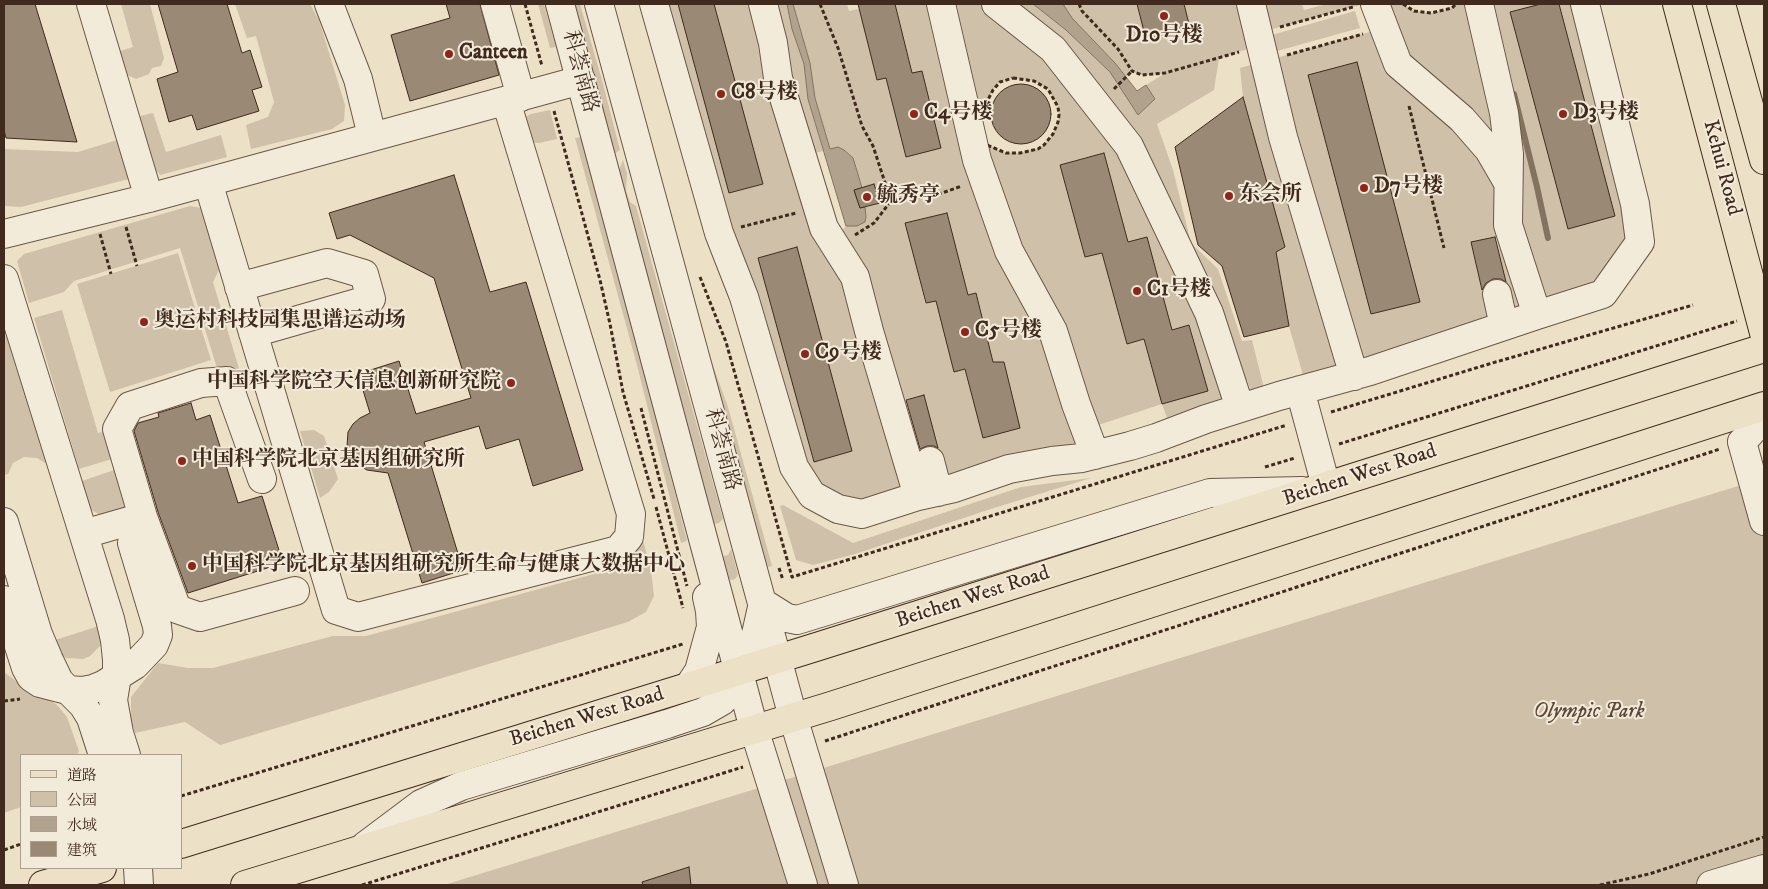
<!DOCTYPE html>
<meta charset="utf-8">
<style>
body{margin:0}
#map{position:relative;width:1768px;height:889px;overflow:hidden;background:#ece0c6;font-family:"IM FELL DW Pica","Noto Serif SC",serif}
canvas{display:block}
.frame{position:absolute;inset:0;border:5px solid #3f2a1d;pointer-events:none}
.legend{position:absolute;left:20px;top:754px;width:162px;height:115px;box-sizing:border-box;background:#f3ebda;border:1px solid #ab9e8e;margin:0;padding:6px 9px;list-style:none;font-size:15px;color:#3f2a1d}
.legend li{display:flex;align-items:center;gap:10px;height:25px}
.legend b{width:25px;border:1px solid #ab9e8e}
</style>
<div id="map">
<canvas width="1768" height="889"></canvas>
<div class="frame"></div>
<ul class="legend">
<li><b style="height:6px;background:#ece0c6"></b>道路</li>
<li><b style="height:14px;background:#cfc1a9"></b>公园</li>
<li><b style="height:14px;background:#b1a28d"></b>水域</li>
<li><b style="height:14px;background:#998975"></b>建筑</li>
</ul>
</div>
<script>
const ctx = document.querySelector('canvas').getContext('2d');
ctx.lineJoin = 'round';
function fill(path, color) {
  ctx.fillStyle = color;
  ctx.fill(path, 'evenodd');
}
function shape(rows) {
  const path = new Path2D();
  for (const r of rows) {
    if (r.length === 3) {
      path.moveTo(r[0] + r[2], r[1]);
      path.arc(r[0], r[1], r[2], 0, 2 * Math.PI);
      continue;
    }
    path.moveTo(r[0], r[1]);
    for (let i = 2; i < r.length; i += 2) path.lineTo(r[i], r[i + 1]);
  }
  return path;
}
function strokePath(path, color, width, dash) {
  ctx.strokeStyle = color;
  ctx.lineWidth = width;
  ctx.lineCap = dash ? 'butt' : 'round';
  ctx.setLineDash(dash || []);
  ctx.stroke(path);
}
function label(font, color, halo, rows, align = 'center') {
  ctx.font = font + ' "IM FELL DW Pica","Noto Serif SC",serif';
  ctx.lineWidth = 4;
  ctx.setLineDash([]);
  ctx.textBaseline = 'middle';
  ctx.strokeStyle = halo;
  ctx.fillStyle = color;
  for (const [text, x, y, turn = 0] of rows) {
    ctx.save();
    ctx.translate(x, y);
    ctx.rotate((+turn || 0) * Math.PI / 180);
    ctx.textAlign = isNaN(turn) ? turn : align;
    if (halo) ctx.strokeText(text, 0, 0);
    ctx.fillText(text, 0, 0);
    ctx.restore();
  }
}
fill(shape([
 [121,4,150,4,164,58,161,66,152,68,149,74,136,79,125,74,117,52,133,47],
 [235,4,310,4,319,20,345,105,344,121,332,129,251,149,246,125,268,117,274,102,256,36,247,38],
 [538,4,544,4,556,47,550,48],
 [567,4,580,4,602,80,620,150,609,158],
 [657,4,678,4,730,193,763,184,714,4,787,4,792,29,804,64,808,99,823,151,803,156,833,241,846,226,857,226,866,217,865,207,879,203,862,188,860,179,830,151,815,98,810,63,793,4,847,4,849,11,859,9,886,78,906,157,941,148,922,71,912,73,895,4,1033,4,1066,30,1110,72,1138,115,1155,99,1146,85,1164,74,1142,75,1132,72,1125,78,1115,63,1072,18,1063,4,1137,4,1146,39,1190,28,1184,4,1302,4,1304,10,1327,4,1364,4,1258,33,1261,45,1219,58,1214,90,1157,124,1173,170,1191,243,1218,269,1242,341,1252,340,1265,392,1252,394,1247,380,1233,386,1240,408,1172,432,1162,404,1086,429,1095,455,862,514,812,495],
 [1013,78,1034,81,1048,89,1058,107,1059,115,1058,122,1053,134,1044,145,1038,148,1020,153,1006,153,987,145,978,119,993,90,1000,82],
 [1104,153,1128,242,1147,238,1172,330,1190,325,1207,391,1162,404,1144,339,1127,344,1102,253,1085,257,1060,165],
 [947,213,968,295,976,293,993,362,1004,362,1020,428,983,438,965,369,954,372,936,301,925,303,906,223],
 [796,247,852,451,814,462,758,258],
 [924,395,940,458,919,463,903,400],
 [1375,4,1403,4,1414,11,1431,13,1452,8,1456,4,1541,4,1510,12,1568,229,1615,216,1559,4,1585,4,1640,242,1603,294,1307,389,1289,326,1276,252,1285,247,1243,97,1240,68,1384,28],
 [1308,75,1419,302,1371,314],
 [1496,237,1508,291,1483,296,1471,243],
 [1355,11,1360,28,1270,53,1265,37],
 [550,110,557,139,539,143,530,142,525,117,531,114],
 [153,113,166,152,221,135,227,157,160,175,153,167,137,123,140,116],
 [581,137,624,291,687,541,681,543,638,369,575,138],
 [117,140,129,179,21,207,4,206,4,149,78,152],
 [623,160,627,174,626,190,630,202,636,206,723,519,719,523,713,524,616,178],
 [190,206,202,208,220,268,213,282,240,372,220,378,180,248,74,281,64,292,29,303,17,261,24,254],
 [178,253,211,360,110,392,77,284],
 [62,310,98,433,107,431,115,458,79,469,34,318],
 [4,311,50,462,45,463,37,458,24,457,13,463,8,474,4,475],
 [697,321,728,407,772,566,765,568],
 [314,430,324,436,338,479,329,492,320,498,300,431],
 [117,469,129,508,100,515,90,509,82,481],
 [1091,478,994,508,855,554,813,565,796,560,780,506,783,505,853,543,1021,487],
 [1764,478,1764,885,444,885],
 [642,537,651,570,654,596,646,612,628,622,220,745,185,722,135,733,131,721,131,697,158,663,188,668,213,668,333,636,366,636,616,568,632,556],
 [731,549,738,575,735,579,731,580,726,578,718,553,723,556,728,555],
 [102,625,102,640,100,646,90,656,83,659,66,658,61,654,52,641],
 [4,672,27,689,56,704,67,717,79,751,77,755,21,755,21,807,4,813]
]), '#cfc1a9');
const water = shape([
 [787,4,793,4,810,63,815,98,830,149,838,147,844,150,853,158,857,171,862,188,854,191,860,208,865,207,866,217,865,222,857,226,846,226,808,99,804,64,792,29,787,4],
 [1033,4,1063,4,1072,18,1115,63,1137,91,1146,85,1155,99,1138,115,1110,72,1066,30,1033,4]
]);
fill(water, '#b1a28d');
strokePath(water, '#837260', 1);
strokePath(shape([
 [1514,94,1537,187,1548,238]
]), '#837260', 6);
const building = shape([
 [4,4,35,4,77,142,6,138,4,130,4,4],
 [158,4,227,4,242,53,250,50,262,87,252,90,259,111,197,130,192,115,169,122,157,79,178,72,158,4],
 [446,4,480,4,499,75,410,101,391,35,450,18,446,4],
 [678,4,714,4,763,184,729,193,678,4],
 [858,4,895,4,912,73,922,71,941,148,906,157,886,78,877,80,858,4],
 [1137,4,1184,4,1190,28,1146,39,1137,4],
 [1541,4,1559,4,1615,216,1568,229,1510,12,1541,4],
 [1357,62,1420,302,1371,314,1308,75,1357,62],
 [1021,114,30],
 [1243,97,1285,247,1276,252,1289,326,1244,337,1222,266,1198,245,1175,147,1243,97],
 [1104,153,1128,242,1147,237,1172,330,1189,325,1208,391,1162,404,1144,339,1127,344,1102,253,1085,257,1060,165,1104,153],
 [454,175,490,292,526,282,583,470,533,486,519,439,486,449,479,426,424,442,463,570,422,583,388,473,367,470,358,465,353,460,347,447,348,432,353,424,360,418,370,413,358,374,399,361,416,414,471,398,434,278,350,235,337,239,329,213,454,175],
 [874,184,880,203,860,208,854,190,874,184],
 [947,213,968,295,976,293,993,362,1004,362,1020,428,983,438,965,369,954,372,936,301,926,303,905,223,947,213],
 [1495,237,1506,282,1501,279,1493,279,1486,283,1482,290,1471,242,1495,237],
 [797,247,852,451,814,462,758,258,797,247],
 [924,395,938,448,934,446,927,446,920,449,906,400,924,395],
 [191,403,196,420,210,415,238,503,262,496,283,563,188,593,158,512,134,431,138,423,159,417,158,413,191,403],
 [689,867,691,885,643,885,642,882,689,867]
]);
fill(building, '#998975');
strokePath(building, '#3f2a1d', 1);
const minor = shape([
 [91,4,149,198],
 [329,4,358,79,372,136],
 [495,4,521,97],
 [560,4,754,729,803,885],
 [599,4,793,717,844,885],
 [654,4,719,233,744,297,794,467,812,495,838,509,862,514,918,496,954,488,1009,469,1052,461,1082,458,1130,446,1156,438,1206,419,1279,396,1370,371,1537,315,1603,294,1640,242,1635,204,1585,4],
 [763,4,773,43,778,78,824,228,855,277,869,331,918,496],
 [941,4,977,160,1009,251,1053,331,1076,404,1095,455],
 [996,4,1053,49,1129,146,1209,313,1240,408],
 [1251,4,1283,137,1354,376],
 [1375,4,1398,64,1462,119,1489,150,1507,181],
 [1479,4,1504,113,1509,154,1508,225,1537,315],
 [208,182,336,610,358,617,618,550,629,537,631,514,506,101],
 [4,234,149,198,581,80],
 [4,279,110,619,115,640,117,660,117,676,113,700,119,733,126,755],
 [239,287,327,263,364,274,371,299,253,333],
 [1497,294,1504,326],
 [1300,390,1326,486],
 [1764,418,1742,442,1764,521],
 [930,461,938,492],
 [262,479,227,381,201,383,130,406,117,429,143,517,177,609,200,617,295,591],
 [4,522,38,634,49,660,59,681,83,705,91,718,103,755],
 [84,534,143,517],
 [4,600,26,668,31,677,40,683,67,690,82,691,93,689,103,685,135,665,154,645,158,635,157,626,132,543],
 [689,686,699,671,711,627,710,611,707,597],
 [365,846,421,804,461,786,667,724,703,712,722,701,735,687,756,634,763,603,787,618,797,620,1210,493,1302,491],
 [138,868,139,885],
 [1711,885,1764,869]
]);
const major = shape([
 [1677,4,1764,333],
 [1721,4,1764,160],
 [181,844,813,648,1764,348],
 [43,885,102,868],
 [245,885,831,706,1764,406]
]);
strokePath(minor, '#6a5847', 30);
strokePath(major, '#3f2a1d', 30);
strokePath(shape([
 [525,4,542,66],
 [820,4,838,48,862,126,873,146,891,201],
 [1079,4,1082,11,1118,49,1132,71,1142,75,1165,73,1239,52],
 [1403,4,1414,11,1431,13,1452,8,1456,4],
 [1280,27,1353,7],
 [1287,55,1363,34],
 [1013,78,1034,81,1048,89,1058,107,1059,115,1058,122,1053,134,1044,145,1038,149,1020,153,1006,153,987,145,969,127,978,119,993,90,1000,82,1013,78],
 [1114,89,1132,71],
 [1409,106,1444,248],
 [554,111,600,280,610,324,623,392,654,499],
 [126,227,137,266],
 [741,227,796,213],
 [100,234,111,274],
 [855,235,874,223,891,201,939,194,962,186],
 [700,277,726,342,792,577,1287,425],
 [641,408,687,586],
 [1331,412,1489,364,1693,305],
 [1339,444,1737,321],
 [1265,467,1295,458],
 [656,507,683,608],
 [779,568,783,580],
 [4,701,20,699],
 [825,741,1720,449],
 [181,796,683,644],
 [4,850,21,844],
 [362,885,743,767],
 [1600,885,1649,874,1764,837]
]), '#3f2a1d', 3, [4, 2.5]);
strokePath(minor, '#f3ebda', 28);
strokePath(major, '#ece0c6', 28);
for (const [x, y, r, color] of [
 [1164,16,5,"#8f2418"],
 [449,54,5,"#8f2418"],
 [721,94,5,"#8f2418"],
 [914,114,5,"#8f2418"],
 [1563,114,5,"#8f2418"],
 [1364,188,5,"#8f2418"],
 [1229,196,5,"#8f2418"],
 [867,197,5,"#8f2418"],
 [1137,291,5,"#8f2418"],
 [144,322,5,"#8f2418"],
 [965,332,5,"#8f2418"],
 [805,354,5,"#8f2418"],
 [511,383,5,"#8f2418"],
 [182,461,5,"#8f2418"],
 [192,566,5,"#8f2418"]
]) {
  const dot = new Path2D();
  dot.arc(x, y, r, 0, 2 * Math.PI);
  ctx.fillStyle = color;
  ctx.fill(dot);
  strokePath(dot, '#f3ebda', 2);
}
label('bold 21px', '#3f2a1d', '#f3ebda', [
 ["D10号楼",1164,37,"center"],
 ["Canteen",459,54],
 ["C8号楼",731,94],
 ["C4号楼",924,114],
 ["D3号楼",1573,114],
 ["D7号楼",1374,188],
 ["东会所",1239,196],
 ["毓秀亭",877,197],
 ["C1号楼",1147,291],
 ["奥运村科技园集思谱运动场",154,322],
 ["C5号楼",975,332],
 ["C9号楼",815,354],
 ["中国科学院空天信息创新研究院",501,383,"right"],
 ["中国科学院北京基因组研究所",192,461],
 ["中国科学院北京基因组研究所生命与健康大数据中心",202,566]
], 'left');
label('21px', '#3f2a1d', '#f3ebda', [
 ["科荟南路",579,72,75],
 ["Kehui Road",1721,168,75],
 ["科荟南路",721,450,75],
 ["Beichen West Road",1360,476,-18],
 ["Beichen West Road",973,598,-18],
 ["Beichen West Road",587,718,-17]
]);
label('italic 21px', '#5c4839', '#f3ebda', [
 ["Olympic Park",1589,713]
]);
</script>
